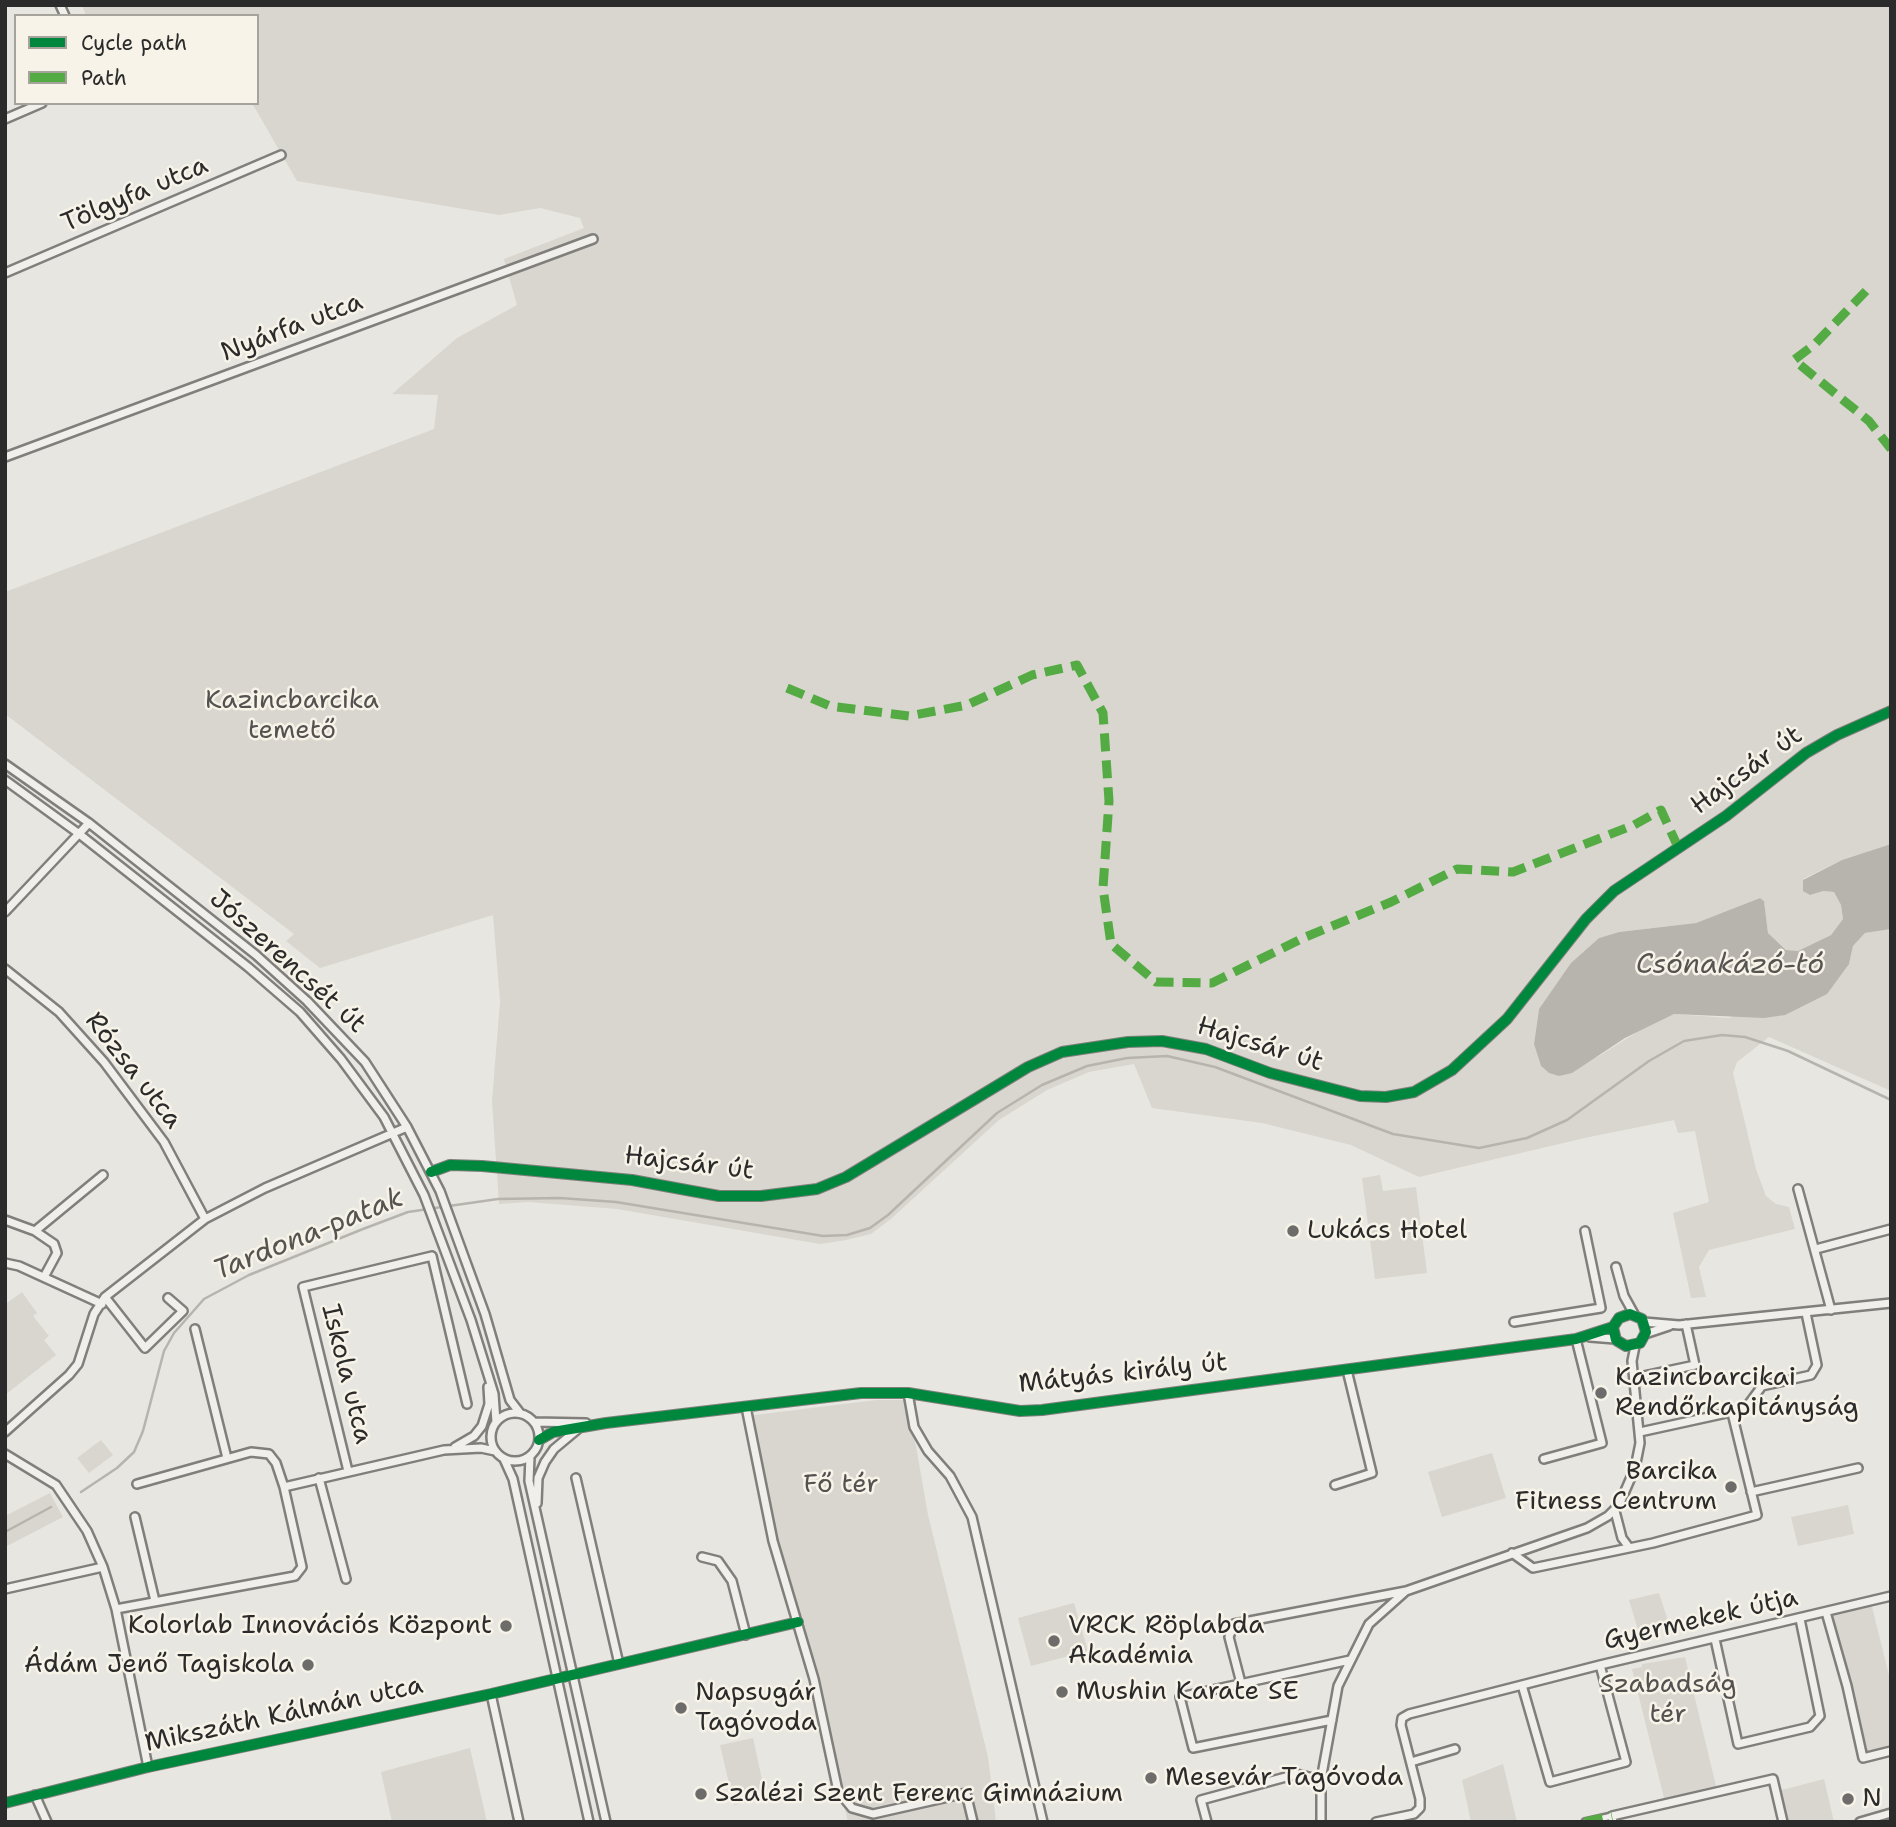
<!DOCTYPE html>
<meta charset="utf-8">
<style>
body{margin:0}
#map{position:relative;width:1896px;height:1827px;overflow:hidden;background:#e8e6e0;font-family:"Shantell Sans",sans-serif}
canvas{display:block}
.frame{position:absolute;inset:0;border:7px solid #2b2b2b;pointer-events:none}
.legend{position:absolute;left:14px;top:14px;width:245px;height:91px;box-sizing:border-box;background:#f7f3e8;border:2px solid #a5a39c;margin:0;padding:9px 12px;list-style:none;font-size:21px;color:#2b2b2b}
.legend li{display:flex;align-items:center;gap:14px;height:35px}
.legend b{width:35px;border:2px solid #a5a39c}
</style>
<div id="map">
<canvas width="1896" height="1827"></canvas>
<div class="frame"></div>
<ul class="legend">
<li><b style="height:9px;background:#00873e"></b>Cycle path</li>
<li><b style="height:9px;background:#54ab44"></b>Path</li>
</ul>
</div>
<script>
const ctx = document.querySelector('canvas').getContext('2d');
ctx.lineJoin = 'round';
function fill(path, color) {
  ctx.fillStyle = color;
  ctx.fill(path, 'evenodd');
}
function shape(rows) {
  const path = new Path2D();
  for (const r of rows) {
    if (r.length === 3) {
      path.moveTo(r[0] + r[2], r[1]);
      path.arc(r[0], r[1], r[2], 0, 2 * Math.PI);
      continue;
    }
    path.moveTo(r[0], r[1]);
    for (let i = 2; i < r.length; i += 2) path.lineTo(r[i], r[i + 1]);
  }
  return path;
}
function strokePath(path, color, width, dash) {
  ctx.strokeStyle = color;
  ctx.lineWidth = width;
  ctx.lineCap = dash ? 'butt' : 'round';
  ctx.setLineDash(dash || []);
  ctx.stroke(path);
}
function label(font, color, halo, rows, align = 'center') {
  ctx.font = font + ' "Shantell Sans",sans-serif';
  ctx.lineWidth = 5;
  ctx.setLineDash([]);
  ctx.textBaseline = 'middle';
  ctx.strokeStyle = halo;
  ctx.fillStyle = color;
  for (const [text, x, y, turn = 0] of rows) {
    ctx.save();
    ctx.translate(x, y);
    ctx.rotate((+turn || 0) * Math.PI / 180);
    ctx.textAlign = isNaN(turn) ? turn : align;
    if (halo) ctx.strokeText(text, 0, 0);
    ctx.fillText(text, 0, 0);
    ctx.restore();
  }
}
fill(shape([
 [82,5,1891,5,1891,844,1842,860,1803,879,1823,891,1834,892,1841,905,1843,919,1831,935,1798,951,1786,950,1768,933,1764,901,1760,898,1696,923,1619,932,1599,938,1571,964,1539,1009,1534,1043,1541,1066,1549,1073,1599,1056,1653,1022,1674,1014,1729,1018,1849,964,1853,946,1865,933,1891,929,1891,1091,1769,1037,1737,1062,1733,1073,1756,1169,1766,1196,1776,1204,1789,1207,1795,1229,1709,1250,1699,1267,1706,1297,1691,1298,1673,1213,1709,1202,1695,1131,1678,1133,1674,1120,1589,1137,1419,1177,1351,1145,1262,1123,1152,1108,1134,1064,1089,1072,1047,1090,999,1120,892,1218,871,1234,846,1240,820,1244,617,1209,528,1202,499,1204,492,1101,500,1002,493,915,320,968,286,941,294,934,5,714,5,592,434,429,438,395,392,394,457,338,517,305,504,259,584,228,580,218,540,208,499,215,297,181,252,103,257,103,257,16,86,16],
 [1380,1175,1383,1191,1416,1187,1427,1273,1375,1279,1362,1178],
 [22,1292,37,1313,33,1316,49,1336,44,1340,56,1355,5,1395,5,1301,7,1303],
 [876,1400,908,1400,928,1515,988,1757,996,1822,848,1822,814,1679,773,1541,747,1416],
 [101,1440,113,1455,89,1473,77,1458],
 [1492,1453,1506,1498,1442,1517,1428,1472],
 [50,1493,63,1517,5,1547,5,1516],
 [1848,1505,1854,1534,1798,1546,1791,1517],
 [1659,1593,1669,1624,1639,1633,1629,1600],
 [1074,1603,1088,1651,1031,1666,1018,1618],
 [1871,1603,1891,1683,1891,1751,1863,1758,1827,1616],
 [1685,1657,1717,1790,1665,1802,1632,1669,1642,1667,1642,1664],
 [753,1738,766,1798,734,1805,720,1745],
 [470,1748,487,1822,392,1822,381,1772],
 [1503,1764,1517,1822,1471,1822,1462,1780],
 [1824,1779,1834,1822,1785,1822,1778,1791]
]), '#d8d6ce');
fill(shape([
 [1891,844,1891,929,1865,933,1853,946,1849,964,1827,994,1785,1015,1764,1018,1674,1014,1625,1038,1572,1073,1559,1076,1549,1073,1541,1066,1534,1044,1539,1009,1571,963,1599,938,1619,932,1696,923,1760,898,1764,901,1768,933,1786,950,1798,951,1831,935,1843,919,1841,905,1834,892,1823,891,1810,895,1803,891,1803,880,1842,860]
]), '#b7b4ae');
strokePath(shape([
 [449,1206,498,1199,560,1198,616,1202,823,1236,847,1235,870,1228,888,1215,997,1113,1042,1085,1087,1066,1127,1058,1167,1056,1215,1067,1393,1134,1479,1148,1527,1138,1567,1120,1649,1061,1684,1041,1722,1035,1745,1037,1788,1051,1891,1100],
 [81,1492,117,1468,134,1452,143,1431,164,1351,174,1333,204,1299,249,1275,363,1229,408,1212,442,1207],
 [5,1532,51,1507]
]), '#b7b4ae', 2.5);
const pedestrian = shape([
 [1585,1822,1612,1816]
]);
const minor = shape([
 [60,5,65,16],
 [5,119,42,103],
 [5,273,281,155],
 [5,457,593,239],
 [5,764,89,823,256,955,307,1001,365,1062,407,1127,440,1191,485,1314,510,1400,520,1413],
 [5,780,78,833,248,967,300,1012,341,1059,384,1117,424,1195,471,1320,494,1394,496,1422],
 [5,912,89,823],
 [5,969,59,1012,104,1062,164,1142,205,1219],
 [431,1172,450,1165,482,1166,632,1180,719,1196,761,1196,817,1189,846,1177,1028,1067,1062,1052,1128,1042,1162,1041,1206,1049,1270,1073,1360,1096,1386,1097,1414,1092,1452,1070,1507,1019,1586,919,1614,891,1726,816,1806,753,1837,735,1891,711],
 [1798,1189,1831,1310],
 [5,1220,35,1231,54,1244,57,1253,44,1277],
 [35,1231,103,1175],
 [1816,1249,1891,1229],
 [5,1263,19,1266,102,1304],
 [1616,1267,1624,1296,1634,1314],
 [105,1297,145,1348,183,1311,168,1298],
 [1514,1322,1601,1308,1585,1231],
 [1644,1322,1679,1325,1891,1303],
 [195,1329,227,1458],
 [1645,1334,1669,1326],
 [1590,1337,1615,1339],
 [1634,1378,1695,1365,1686,1324],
 [908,1393,914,1427,928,1451,950,1476,972,1517,1043,1822],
 [746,1407,773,1541,814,1679,838,1791,852,1808,873,1814,966,1793,973,1822],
 [515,1437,24],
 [534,1422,586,1423],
 [5,1432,69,1375,78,1364,94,1314,105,1297,205,1219,265,1188,407,1127],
 [1640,1432,1745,1409,1762,1386,1811,1375,1817,1365,1806,1313],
 [539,1440,553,1432,606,1423,861,1393,908,1393,1020,1411,1042,1410,1576,1339,1613,1327,1619,1318,1630,1314,1642,1319,1646,1332,1640,1343,1626,1346,1616,1340,1613,1327],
 [455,1447,474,1436,482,1426,489,1404,488,1387],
 [5,1454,56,1485,87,1531,103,1567,116,1609,148,1767],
 [530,1457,529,1481,606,1822],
 [504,1459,513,1479,589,1822],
 [1544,1459,1602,1443,1576,1339],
 [348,1471,303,1287,432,1256,467,1404],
 [319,1478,346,1579],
 [576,1478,619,1664],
 [1335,1485,1372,1473,1347,1370],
 [284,1487,444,1450,481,1448,495,1451],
 [1751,1492,1858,1468],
 [537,1503,538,1478,545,1462,554,1449,578,1429],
 [1615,1511,1622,1538,1628,1546],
 [135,1517,155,1601],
 [1512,1553,1533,1568,1653,1543,1757,1515,1732,1413],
 [702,1557,718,1561,732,1581,746,1635],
 [5,1589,103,1567],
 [116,1609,295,1576,302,1567,284,1487,276,1463,269,1454,251,1452,137,1484],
 [1826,1612,1847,1686,1863,1758,1891,1751],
 [1715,1639,1738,1744,1810,1727,1820,1716,1800,1619],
 [1241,1683,1229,1637,1234,1624,1406,1591],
 [1522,1685,1550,1782,1626,1762,1600,1665],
 [491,1694,519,1822],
 [1332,1720,1193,1748,1180,1697,1350,1660],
 [1411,1762,1455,1749],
 [35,1795,47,1822],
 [5,1803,148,1767,491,1694,798,1622],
 [1207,1822,1201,1800,1297,1774,1321,1780],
 [1321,1822,1321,1780,1338,1686,1369,1624,1406,1591,1587,1528,1608,1516,1619,1505,1635,1468,1640,1443,1632,1361,1635,1346],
 [1376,1822,1414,1814,1420,1808,1420,1799,1401,1725,1402,1718,1409,1714,1600,1665,1891,1596],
 [1613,1822,1612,1816,1773,1779,1783,1822],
 [1860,1822,1891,1813]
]);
strokePath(pedestrian, '#807f7c', 10);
strokePath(minor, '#807f7c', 12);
strokePath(pedestrian, '#f0efeb', 5);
strokePath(minor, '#f0efeb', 7);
strokePath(shape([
 [1866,291,1815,344,1794,360,1869,421,1891,449],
 [787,688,830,706,909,716,967,705,1032,675,1077,665,1103,713,1109,801,1103,888,1111,944,1156,982,1212,983,1303,938,1391,902,1457,869,1513,872,1634,825,1661,810,1678,847],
 [1585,1822,1612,1816]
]), '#54ab44', 9, [18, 9]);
strokePath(shape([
 [431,1172,450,1165,482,1166,632,1180,719,1196,761,1196,817,1189,846,1177,1028,1067,1062,1052,1128,1042,1162,1041,1206,1049,1270,1073,1360,1096,1386,1097,1414,1092,1452,1070,1507,1019,1586,919,1614,891,1726,816,1806,753,1837,735,1891,711],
 [539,1440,553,1432,606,1423,861,1393,908,1393,1020,1411,1042,1410,1576,1339,1613,1327,1619,1318,1630,1314,1642,1319,1646,1332,1640,1343,1626,1346,1616,1340,1613,1327],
 [5,1803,148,1767,491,1694,798,1622]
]), '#00873e', 10);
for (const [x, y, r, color] of [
 [1293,1231,7,"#6d6c6a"],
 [1601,1393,7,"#6d6c6a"],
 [1731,1487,7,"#6d6c6a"],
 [506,1626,7,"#6d6c6a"],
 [1054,1641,7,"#6d6c6a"],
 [308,1665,7,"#6d6c6a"],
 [1062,1692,7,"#6d6c6a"],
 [681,1708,7,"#6d6c6a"],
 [1151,1778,7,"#6d6c6a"],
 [701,1794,7,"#6d6c6a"],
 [1848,1799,7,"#6d6c6a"]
]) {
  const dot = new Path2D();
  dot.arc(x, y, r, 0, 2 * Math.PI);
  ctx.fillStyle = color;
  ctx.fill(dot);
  strokePath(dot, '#f7f3e8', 2.5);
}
label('26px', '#2b2b2b', '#f7f3e8', [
 ["Tölgyfa utca",135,195,-23],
 ["Nyárfa utca",292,328,-21],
 ["Hajcsár út",1747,771,-36],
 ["Jószerencsét út",287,962,42],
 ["Hajcsár út",1260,1045,17],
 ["Rózsa utca",133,1071,52],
 ["Hajcsár út",689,1164,7],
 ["Iskola utca",346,1374,76],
 ["Mátyás király út",1123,1374,-6],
 ["Gyermekek útja",1701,1620,-13],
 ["Mikszáth Kálmán utca",284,1715,-12]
]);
label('26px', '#535250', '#f7f3e8', [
 ["Kazincbarcika",292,701],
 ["temető",292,731],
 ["Fő tér",841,1485],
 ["Szabadság",1668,1685],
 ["tér",1668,1715]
]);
label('26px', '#2b2b2b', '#f7f3e8', [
 ["Lukács Hotel",1307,1231],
 ["Kazincbarcikai",1615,1378],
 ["Rendőrkapitányság",1615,1408],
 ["Barcika",1717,1472,"right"],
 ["Fitness Centrum",1717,1502,"right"],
 ["Kolorlab Innovációs Központ",492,1626,"right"],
 ["VRCK Röplabda",1068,1626],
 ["Akadémia",1068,1656],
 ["Ádám Jenő Tagiskola",294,1665,"right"],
 ["Mushin Karate SE",1076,1692],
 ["Napsugár",695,1693],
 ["Tagóvoda",695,1723],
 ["Mesevár Tagóvoda",1165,1778],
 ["Szalézi Szent Ferenc Gimnázium",715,1794],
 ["N",1862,1799]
], 'left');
label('italic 28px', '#555451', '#f7f3e8', [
 ["Csónakázó-tó",1730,966],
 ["Tardona-patak",309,1235,-22]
]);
</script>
